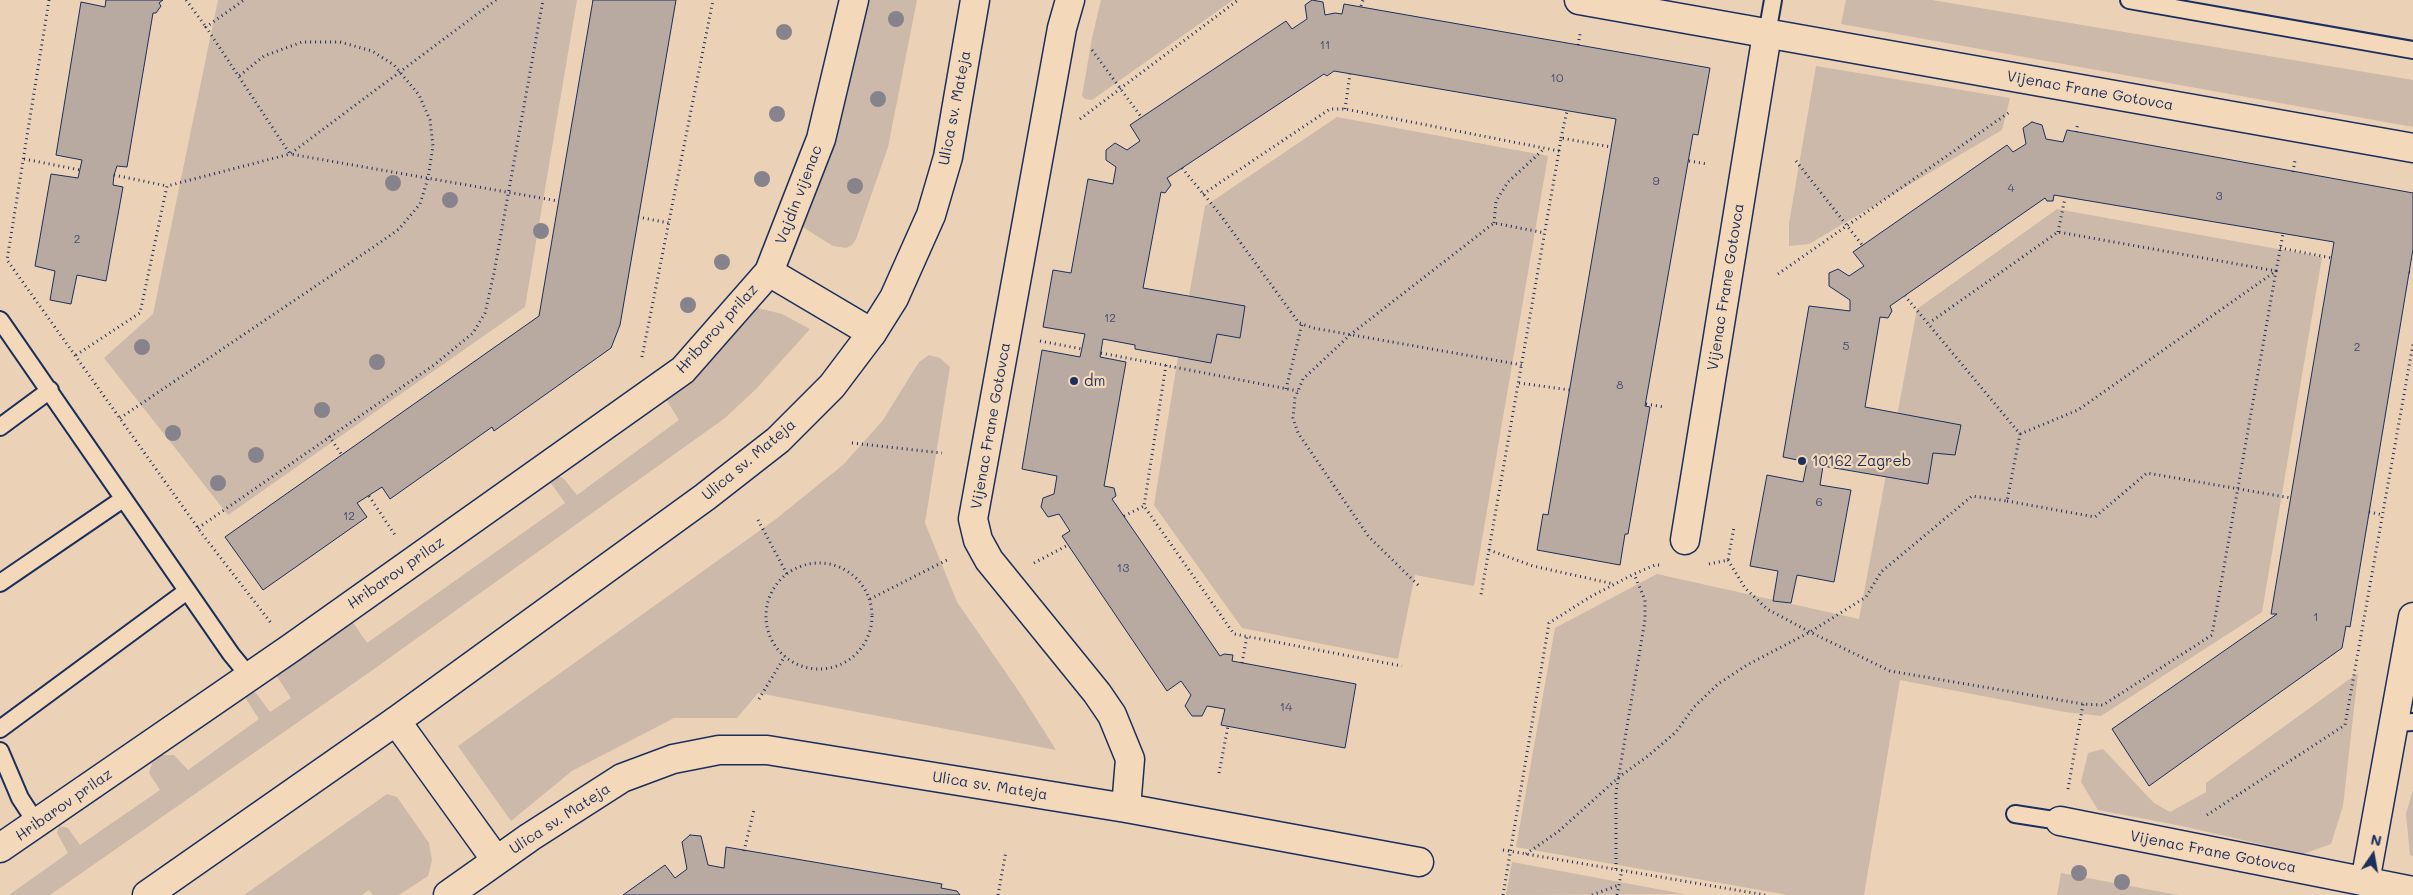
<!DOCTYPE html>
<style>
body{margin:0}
#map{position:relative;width:2413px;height:895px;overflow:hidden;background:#ebd1b6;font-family:Mali,sans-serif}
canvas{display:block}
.north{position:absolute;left:2348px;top:830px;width:50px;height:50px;-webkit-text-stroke:4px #f4d8ba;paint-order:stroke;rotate:12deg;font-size:14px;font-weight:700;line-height:20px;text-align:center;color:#1b2f5e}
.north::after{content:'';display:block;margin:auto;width:18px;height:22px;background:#1b2f5e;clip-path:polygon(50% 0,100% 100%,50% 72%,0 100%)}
</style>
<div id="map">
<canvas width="2413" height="895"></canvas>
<div class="north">N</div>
</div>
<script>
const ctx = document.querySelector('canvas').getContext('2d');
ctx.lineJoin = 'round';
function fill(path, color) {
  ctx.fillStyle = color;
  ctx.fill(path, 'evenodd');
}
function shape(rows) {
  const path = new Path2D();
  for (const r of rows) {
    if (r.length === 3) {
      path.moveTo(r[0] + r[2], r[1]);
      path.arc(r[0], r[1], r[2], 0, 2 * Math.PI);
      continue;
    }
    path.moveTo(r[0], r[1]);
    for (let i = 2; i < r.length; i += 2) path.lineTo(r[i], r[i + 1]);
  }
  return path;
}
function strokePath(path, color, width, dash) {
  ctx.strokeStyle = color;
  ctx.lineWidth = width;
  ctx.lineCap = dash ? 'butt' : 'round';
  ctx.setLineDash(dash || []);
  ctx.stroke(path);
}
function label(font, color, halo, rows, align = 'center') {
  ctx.font = font + ' Mali,sans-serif';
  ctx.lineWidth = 4.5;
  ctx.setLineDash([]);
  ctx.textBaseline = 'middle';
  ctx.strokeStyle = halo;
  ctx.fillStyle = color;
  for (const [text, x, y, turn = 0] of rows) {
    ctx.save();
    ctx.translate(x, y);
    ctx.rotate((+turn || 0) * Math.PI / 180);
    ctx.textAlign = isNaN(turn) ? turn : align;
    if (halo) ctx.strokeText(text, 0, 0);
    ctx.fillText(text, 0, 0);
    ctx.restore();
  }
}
fill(shape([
 [218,0,577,0,525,307,228,515,104,358,153,314],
 [862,0,917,0,888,147,856,239,852,245,846,248,833,246,801,226],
 [1101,0,1233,0,1092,100,1085,99,1082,96,1092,38],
 [1846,0,1932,0,2413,80,2413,127,1841,24],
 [1816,66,2010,98,2002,130,1809,244,1789,246,1789,223],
 [1337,117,1548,156,1474,586,1415,575,1398,659,1242,628,1154,505,1178,357,1211,363,1217,334,1240,338,1245,307,1189,296,1205,206],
 [2057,209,2322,257,2262,612,2101,716,2065,712,1900,680,1864,895,1788,895,1516,847,1555,628,1657,574,1859,619,1917,309],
 [758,308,782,314,810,329,756,389,725,418,367,674,50,895,9,895,68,853,57,833,59,826,68,828,80,845,160,790,149,773,153,760,159,755,174,755,188,770,259,719,246,699,248,692,256,693,270,712,291,698,276,675,350,618,367,643,565,503,551,483,551,479,557,475,564,479,577,495,679,420,666,399,667,395,748,309],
 [929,355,940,358,950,367,925,523,957,602,1020,693,1056,750,758,693,737,718,674,718,572,771,511,821,458,746,776,519,844,464,883,420,919,362],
 [2358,673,2343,806,2331,844,2303,854,2182,826,2098,810,2081,782,2088,753,2103,749,2154,803,2170,812,2206,792,2206,783],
 [2413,790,2413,856,2410,855,2406,814],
 [387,794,397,797,429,843,432,860,428,876,399,895,373,895,369,890,362,895,244,895],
 [1512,862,1684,894,1506,895],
 [2061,873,2178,895,2057,895]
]), '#cdb9a9');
const building = shape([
 [106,0,163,0,159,3,161,6,156,13,153,13,127,167,117,166,114,175,113,185,123,187,106,281,77,275,71,304,50,300,55,271,35,266,51,174,78,178,82,160,56,155,81,2,105,7,106,0],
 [593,0,676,0,620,325,611,348,494,431,492,427,390,499,382,487,357,503,367,517,263,590,225,537,539,316,593,0],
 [1312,0,1323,2,1325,15,1335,13,1342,14,1344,4,1710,68,1698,135,1693,134,1645,406,1650,407,1628,534,1625,534,1620,565,1537,550,1543,514,1548,515,1616,119,1334,71,1327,76,1324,74,1167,178,1171,185,1165,193,1161,192,1143,288,1245,306,1240,338,1217,334,1211,363,1135,349,1135,345,1103,339,1100,357,1126,362,1104,486,1114,488,1116,496,1112,499,1220,656,1224,654,1233,655,1232,661,1356,684,1345,748,1221,725,1225,709,1207,706,1202,716,1192,716,1185,706,1191,695,1181,681,1167,691,1062,536,1070,531,1059,514,1048,517,1041,507,1043,498,1054,494,1057,476,1022,469,1042,350,1080,357,1085,334,1043,327,1053,270,1071,273,1088,179,1113,184,1116,167,1106,160,1106,150,1115,143,1127,150,1140,141,1130,125,1286,21,1292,29,1307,19,1305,5,1312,0],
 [2032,122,2042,125,2046,139,2063,142,2067,130,2413,193,2413,249,2350,627,2346,626,2342,648,2149,786,2112,729,2277,614,2271,614,2334,242,2054,195,2053,201,2047,201,2045,198,1890,306,1892,311,1888,318,1880,317,1865,407,1961,425,1955,455,1933,453,1928,484,1823,466,1820,485,1851,490,1834,582,1797,575,1791,603,1773,601,1778,571,1750,566,1767,475,1803,482,1807,462,1783,457,1809,306,1850,311,1850,300,1829,286,1829,273,1838,269,1849,276,1864,266,1853,252,2007,145,2013,152,2026,144,2023,128,2032,122],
 [690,835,701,836,708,865,724,868,726,847,942,884,941,888,957,891,960,895,623,895,665,865,675,878,687,869,682,842,690,835]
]);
fill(building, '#b8a9a1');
strokePath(building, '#1b2f5e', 1);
const lane = shape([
 [2129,0,2413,50],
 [1767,34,1773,0],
 [0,320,231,654,249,676],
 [0,427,50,390],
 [0,583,123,499],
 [2395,723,2413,722],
 [0,729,187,591],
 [0,751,20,798,37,824],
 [2015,814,2060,821]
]);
const street = shape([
 [854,0,821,139,769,272,872,333],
 [1070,0,1062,28,973,519,978,540,989,560,1097,693,1112,715,1130,759,1126,808],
 [1579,0,2413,148],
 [1685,540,1767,34],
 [396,721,496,860],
 [2060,821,2413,891],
 [0,848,291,648,683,370,769,272],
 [2365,882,2413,617],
 [448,895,530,837,622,778,673,759,719,750,767,750,1126,808,1419,862]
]);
const secondary = shape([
 [147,895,396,721,705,497,778,440,832,386,872,333,894,298,931,215,948,157,975,0]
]);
strokePath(lane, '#1b2f5e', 20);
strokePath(street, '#1b2f5e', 31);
strokePath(secondary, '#1b2f5e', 31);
strokePath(shape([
 [49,0,7,260,203,535,271,623],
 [186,0,206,27],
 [496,0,290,154,558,201],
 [1361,6,1363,0],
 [1578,45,1580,34],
 [1092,50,1142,118],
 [1345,109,1350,74],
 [1080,119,1238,0],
 [2076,132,2078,123],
 [1561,138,1567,111],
 [1559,151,1561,138,1611,147],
 [24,159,80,170],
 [1689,161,1707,164],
 [1796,161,1863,246],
 [1182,168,1219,213,1299,323,1313,328,1522,365],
 [2293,172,2295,160],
 [114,175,167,186],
 [1203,194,1330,109,1345,109,1559,151,1481,595],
 [638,217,669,223],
 [1494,223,1496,201,1508,182,1545,148],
 [2058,232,2065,198],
 [2280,248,2332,258],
 [2409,272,2413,273],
 [1778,274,2011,111],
 [1040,341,1082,349],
 [1101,353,1298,391],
 [76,355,140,313,167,186,290,154,206,27,244,0],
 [642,357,713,0],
 [1166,365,1144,506,1234,634,1402,666],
 [1519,383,1570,390],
 [1286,389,1302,324],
 [1646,404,1664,407],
 [120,418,375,246,399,229,420,204,428,178,433,146,430,120,419,95,394,65,372,51,340,42,302,42,264,56,239,76],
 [2020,434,2078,410,2276,271,2283,234],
 [329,436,342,455],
 [852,443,942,453],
 [369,496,395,535],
 [2007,501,2095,517,2147,473,2291,498],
 [2369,512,2383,515],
 [1124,516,1144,506],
 [758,520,787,574],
 [198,528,434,365,473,333,485,313,494,273,543,0],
 [1489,550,1533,566,1614,584],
 [1728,560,1745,588,1767,609,1810,632,1890,671,2083,704,2103,705,2212,635,2276,271,2058,232,1929,323],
 [819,616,53],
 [1034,563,1068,545],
 [1709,564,1728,560,1734,527],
 [1418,585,1369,537,1298,433,1293,418,1295,398,1303,379,1351,334,1494,223,1545,233],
 [870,599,947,560],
 [1242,663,1247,636],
 [759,699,785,656],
 [1219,773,1228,726],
 [2068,789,2083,704],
 [2207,815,2345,725,2413,344],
 [1503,850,1765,895],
 [744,851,754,810],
 [1526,854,1559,831,1619,777,1648,756,1676,732,1694,707,1718,684,1747,665,1810,632,1866,597,1881,572,1972,496,2007,501,2020,434,1905,296],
 [1616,869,1616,792,1645,620,1645,600,1634,574],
 [998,895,1006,851],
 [1503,895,1549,623,1590,597,1634,574,1655,565,1663,565],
 [1592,895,1619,885],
 [1617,895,1622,870]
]), '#1b2f5e', 3, [1, 4]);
strokePath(lane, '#f4d8ba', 16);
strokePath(street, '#f4d8ba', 28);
strokePath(secondary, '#f4d8ba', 28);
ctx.fillStyle = '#87838c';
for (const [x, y] of [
 [896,19],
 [784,32],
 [878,99],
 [777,114],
 [762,179],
 [393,183],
 [855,186],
 [450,200],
 [541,231],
 [722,262],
 [688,305],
 [142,347],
 [377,362],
 [322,410],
 [173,433],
 [256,455],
 [218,483],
 [2079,873],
 [2122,882]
]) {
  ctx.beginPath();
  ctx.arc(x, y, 8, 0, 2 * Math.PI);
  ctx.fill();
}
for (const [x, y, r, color] of [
 [1074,381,5,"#1b2f5e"],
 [1802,461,5,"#1b2f5e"]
]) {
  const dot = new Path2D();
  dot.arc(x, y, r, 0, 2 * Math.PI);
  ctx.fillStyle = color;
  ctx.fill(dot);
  strokePath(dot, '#f4d8ba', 2);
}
label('12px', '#424e6f', null, [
 ["11",1325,45],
 ["10",1557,78],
 ["9",1656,181],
 ["4",2011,188],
 ["3",2219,196],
 ["2",77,239],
 ["12",1110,318],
 ["5",1846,346],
 ["2",2357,347],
 ["8",1620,385],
 ["6",1819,502],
 ["12",349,516],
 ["13",1123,568],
 ["1",2316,617],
 ["14",1286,707]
]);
label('15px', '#1b2f5e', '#f4d8ba', [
 ["Vijenac Frane Gotovca",2090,91,10],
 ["Ulica sv. Mateja",955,108,-79],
 ["Vajdin vijenac",799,195,-69],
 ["Vijenac Frane Gotovca",1726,287,-81],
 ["Hribarov prilaz",717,329,-48],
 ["Vijenac Frane Gotovca",991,426,-80],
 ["Ulica sv. Mateja",749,460,-40],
 ["Hribarov prilaz",396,573,-35],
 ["Ulica sv. Mateja",990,786,9],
 ["Hribarov prilaz",64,805,-35],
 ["Ulica sv. Mateja",560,819,-33],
 ["Vijenac Frane Gotovca",2213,852,11]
]);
label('15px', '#1b2f5e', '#f4d8ba', [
 ["dm",1084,381],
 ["10162 Zagreb",1812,461]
], 'left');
</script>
